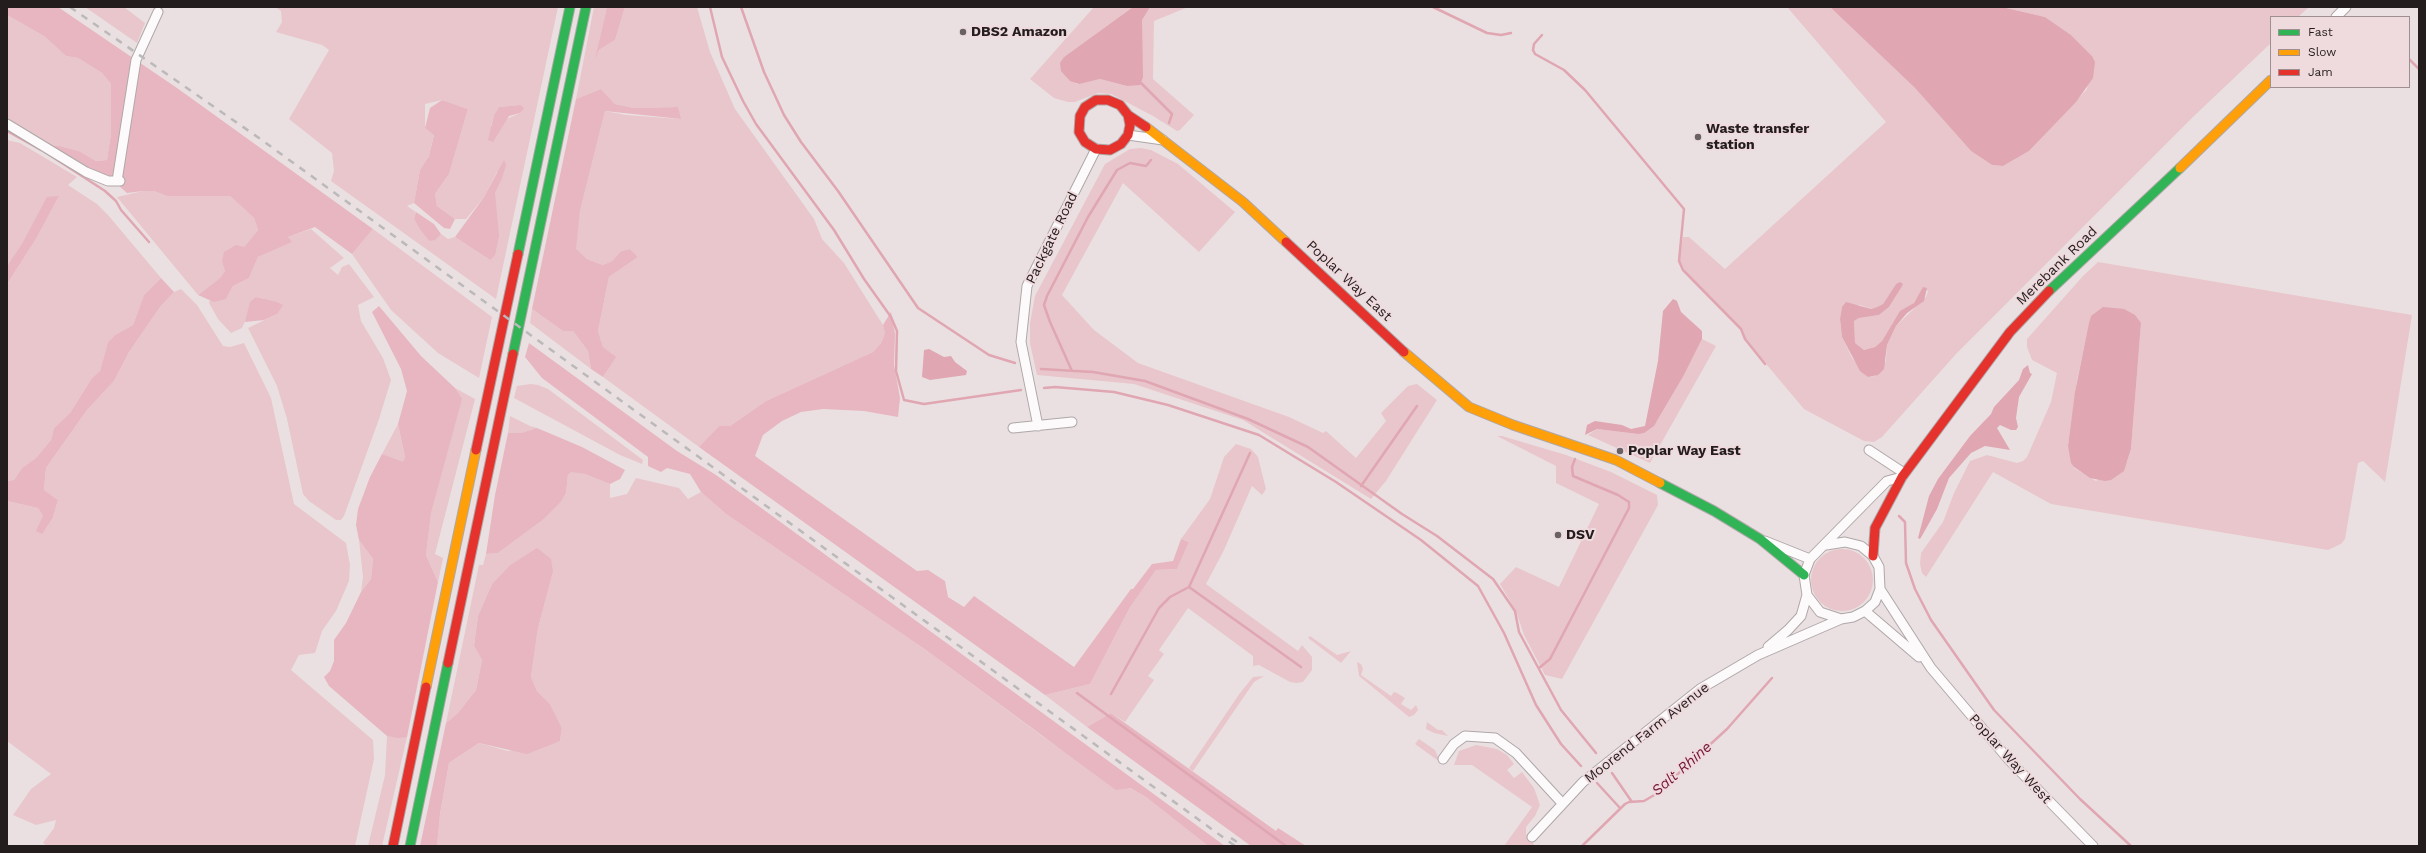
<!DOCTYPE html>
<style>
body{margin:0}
#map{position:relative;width:2426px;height:853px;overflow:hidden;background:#eae0e2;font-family:"Work Sans",sans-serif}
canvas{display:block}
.frame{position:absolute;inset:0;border:8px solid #241d1e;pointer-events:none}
.legend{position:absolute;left:2270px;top:16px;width:140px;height:72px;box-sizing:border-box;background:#efdbde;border:1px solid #9e8f91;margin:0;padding:5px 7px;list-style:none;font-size:12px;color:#241d1e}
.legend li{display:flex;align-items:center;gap:8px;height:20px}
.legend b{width:20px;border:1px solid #9e8f91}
</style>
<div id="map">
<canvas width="2426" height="853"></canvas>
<div class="frame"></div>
<ul class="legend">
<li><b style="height:5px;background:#30b455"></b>Fast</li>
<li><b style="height:5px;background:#ff9f0a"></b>Slow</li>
<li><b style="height:5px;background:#e5322d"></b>Jam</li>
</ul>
</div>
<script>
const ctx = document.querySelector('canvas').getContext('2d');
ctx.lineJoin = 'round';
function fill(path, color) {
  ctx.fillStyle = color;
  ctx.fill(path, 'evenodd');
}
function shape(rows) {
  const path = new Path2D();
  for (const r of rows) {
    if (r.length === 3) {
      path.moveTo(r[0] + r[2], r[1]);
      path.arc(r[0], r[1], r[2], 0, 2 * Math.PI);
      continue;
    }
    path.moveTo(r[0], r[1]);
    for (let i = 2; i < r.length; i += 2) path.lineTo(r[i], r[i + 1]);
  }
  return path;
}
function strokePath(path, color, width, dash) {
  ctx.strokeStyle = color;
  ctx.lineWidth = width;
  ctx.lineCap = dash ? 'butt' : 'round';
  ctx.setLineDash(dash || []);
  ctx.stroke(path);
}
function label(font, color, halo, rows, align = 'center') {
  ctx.font = font + ' "Work Sans",sans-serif';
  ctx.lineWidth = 4;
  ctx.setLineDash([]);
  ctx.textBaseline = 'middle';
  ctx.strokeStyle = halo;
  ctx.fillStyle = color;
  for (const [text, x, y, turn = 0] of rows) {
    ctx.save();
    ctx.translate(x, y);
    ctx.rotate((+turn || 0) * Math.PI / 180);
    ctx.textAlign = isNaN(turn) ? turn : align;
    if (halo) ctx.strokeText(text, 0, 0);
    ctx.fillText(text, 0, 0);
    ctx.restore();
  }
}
fill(shape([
 [85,7,124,7,145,23,137,43],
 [275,7,558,7,496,299,331,181,334,171,332,153,289,119,329,50,322,45,276,32,282,22,281,11],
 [442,100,468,109,449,174,435,194,437,206,455,219,466,219,484,197,497,172,501,181,495,193,490,260,455,237,448,239,441,234,429,241,414,219,416,212,407,206,414,203,420,170,429,156,434,134,425,128,425,104],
 [520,105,520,113,491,126,494,115,499,107],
 [594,7,607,7,596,56,599,50,615,40,625,7,697,7,710,52,735,109,814,219,822,239,844,263,883,325,885,333,881,343,873,352,766,401,730,426,719,426,699,447,603,377,615,357,603,347,598,331,609,277,638,257,630,249,621,251,612,261,603,265,587,259,575,249,580,211,605,111,626,115,680,119,678,107,634,108,615,104,601,89,576,99],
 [1094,7,1133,7,1064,57,1076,84,1100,79,1127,86,1143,16,1150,7,1188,7,1154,21,1153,79,1194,115,1180,130,1177,131,1153,116,1111,94,1098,93,1075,102,1068,102,1054,98,1030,79],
 [1787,7,1830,7,1915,88,1971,151,1992,165,2003,166,2029,151,2087,89,2092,56,2071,35,2045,17,2002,7,2309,7,2298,17,2271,17,2271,43,2193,117,1956,354,1882,437,1874,442,1864,441,1804,409,1745,339,1740,329,1691,280,1679,261,1683,237,1689,237,1725,269,1886,122],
 [1896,284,1901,288,1889,307,1879,315,1859,318,1854,321,1855,343,1864,350,1875,347,1882,341,1898,315,1914,303,1923,288,1928,291,1926,297,1896,326,1887,345,1886,361,1875,376,1868,377,1852,358,1842,337,1840,320,1842,307,1860,305,1871,309,1877,307,1883,304],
 [7,15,44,36,66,56,78,58,102,73,111,84,111,133,107,160,96,161,79,151,60,146,52,146,7,118],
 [7,140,20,143,77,177,68,185,97,204,108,215,161,278,144,295,133,325,115,335,108,342,100,371,92,378,70,413,54,428,51,440,36,458,22,468,14,480,7,481,7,284,36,239,59,196,7,266],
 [1141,148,1151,150,1178,164,1235,212,1199,252,1123,183,1062,295,1094,330,1138,363,1289,417,1323,433,1326,431,1356,458,1386,421,1381,413,1408,386,1417,384,1437,400,1386,481,1371,499,1243,420,1134,384,1037,375,1030,343,1030,323,1035,296,1105,164,1130,149],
 [143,191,154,191,167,196,230,196,254,218,258,230,244,247,222,262,225,271,220,278,198,295,117,197],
 [311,229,344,258,330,268,338,275,342,267,349,264,374,297,358,305,361,321,383,358,391,380,379,419,344,516,341,520,336,520,309,501,303,494,287,419,277,386,248,328,277,314,264,299,256,297,242,328,231,333,218,319,209,303,210,300,226,299,233,286,249,278,258,257,291,242,288,237],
 [373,229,492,317,479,378,438,353,391,310,352,254],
 [2098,262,2412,315,2385,482,2363,461,2358,463,2345,539,2341,544,2328,550,2051,504,1993,472,1926,577,1922,573,1920,564,1921,553,1943,522,1954,493,1970,461,1987,455,2017,463,2023,461,2027,457,2051,402,2057,373,2032,360,2027,347,2027,339,2083,276],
 [2091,316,2141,323,2131,449,2127,462,2096,481,2074,468,2068,446,2077,380],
 [181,289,197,305,223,346,230,347,244,343,271,398,294,504,346,543,350,565,349,581,336,611,322,631,315,653,299,655,291,670,373,740,374,759,355,846,47,846,43,843,54,828,56,820,36,825,13,815,31,789,51,774,7,741,7,501,38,508,43,516,53,517,58,500,44,490,46,468,87,410,114,381,129,352,160,307,174,292],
 [532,309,563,331,573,331,588,351,591,369,530,323],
 [1702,339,1716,346,1650,463,1588,435,1597,429,1638,434,1657,421,1684,375],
 [531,384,538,385,548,389,643,460,642,464,620,455,514,398,517,386],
 [455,388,475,399,435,554,443,558,438,582,426,555,431,512,461,400],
 [510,416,530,426,537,428,521,433,508,433],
 [398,424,405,457,403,463,382,454],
 [1497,436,1502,436,1566,455,1611,472,1657,495,1658,505,1562,679,1545,675,1524,635,1516,611,1500,584,1516,567,1559,587,1599,504,1556,483,1556,466],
 [1236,444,1251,449,1258,457,1266,489,1262,495,1252,486,1224,550,1206,584,1298,651,1302,645,1312,657,1312,670,1303,682,1296,683,1290,682,1259,665,1253,666,1253,656,1188,608,1159,650,1164,654,1148,676,1154,680,1125,722,1111,713,1087,727,1045,695,1090,684,1129,609,1156,570,1177,569,1189,542,1181,539,1210,499,1224,457],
 [571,471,585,474,610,484,610,498,627,494,636,478,679,488,688,499,701,492,726,514,926,650,1042,736,1074,758,1146,797,1208,846,437,846,440,814,449,763,479,743,508,751,560,741,562,728,550,704,537,691,531,677,538,628,553,572,509,566,492,584,478,616,474,646,482,660,476,690,458,713,446,723,479,565,483,565,486,554,498,553,544,519,561,502,566,493,568,475],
 [359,540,373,559,371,579,361,592,363,577],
 [1842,580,31],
 [1310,636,1337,655,1351,651,1341,663,1308,638],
 [1357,662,1361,664,1363,669,1361,675,1391,696,1394,692,1397,693,1405,698,1401,704,1411,710,1416,705,1418,710,1414,715,1409,717,1359,676],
 [1264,676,1254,682,1193,771,1189,768,1240,693,1253,677],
 [1427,722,1438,730,1442,730,1448,736,1434,733,1426,729],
 [387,736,407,737,382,846,368,846,385,775],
 [1419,739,1435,750,1440,762,1415,744],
 [1476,745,1497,749,1507,755,1514,764,1507,770,1514,778,1522,772,1534,788,1540,805,1535,816,1526,827,1526,834,1533,842,1534,846,1504,846,1532,807,1472,765,1454,765,1459,751]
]), '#e8c6cc');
fill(shape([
 [7,7,58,7,177,88,373,229,352,254,315,227,288,237,292,242,258,257,249,278,233,286,226,299,214,302,198,295,220,278,225,271,222,262,224,252,236,245,244,247,258,230,254,218,230,196,167,196,154,191,143,191,127,193,117,184,52,146,60,146,79,151,96,161,107,160,111,133,111,84,102,73,78,58,66,56,44,36,7,15],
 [607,7,625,7,615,40,599,50,595,59],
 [601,89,615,104,634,108,678,107,681,119,605,111,580,211,576,249,587,259,603,265,612,261,621,251,630,249,638,257,609,277,598,331,603,347,616,357,603,377,591,369,588,351,573,331,563,331,532,309,576,99],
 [442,100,468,109,449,174,435,194,437,206,455,219,450,229,444,228,414,203,420,170,429,156,434,135,425,128,430,108],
 [520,105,524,108,520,113,509,116,493,142,488,140,494,115,499,107],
 [504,160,506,165,501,181,495,193,499,236,495,255,490,260,455,237,484,197],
 [59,196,36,239,7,284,7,266,22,244,47,197],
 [416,212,434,224,441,234,435,240,429,241,420,229,414,219],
 [161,278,174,292,160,307,129,352,114,381,87,410,46,468,44,490,58,500,53,517,42,534,36,531,43,516,38,508,7,501,7,481,14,480,22,468,36,458,51,440,54,428,70,413,92,378,100,371,108,342,115,335,133,325,144,295],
 [256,297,277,302,283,305,277,314,264,320,245,322,250,302],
 [379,306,421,356,455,388,462,399,431,513,426,555,438,582,407,737,398,738,387,736,329,686,324,677,330,671,334,661,334,640,346,623,361,592,371,579,373,559,359,540,356,525,358,509,370,477,382,454,403,462,405,457,398,424,407,391,401,369,372,312],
 [891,312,895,334,894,365,900,398,898,417,864,411,823,409,801,412,782,421,763,435,755,456,917,571,928,570,945,581,948,597,964,607,974,596,1074,667,1131,589,1133,589,1152,564,1173,561,1181,539,1189,542,1177,569,1156,570,1129,609,1090,684,1045,695,699,447,719,426,730,426,766,401,873,352,881,343,885,333,883,325],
 [529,343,677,451,716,475,1225,846,1208,846,1146,797,1130,788,1116,790,926,650,726,514,701,492,690,474,667,468,661,472,648,466,648,457,542,378,525,357],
 [537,428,582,447,625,470,620,479,610,484,585,474,571,472,568,475,566,493,561,502,544,519,498,553,486,554,495,495,508,433,521,433],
 [537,548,551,559,553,572,538,628,531,677,537,691,550,704,562,728,560,741,527,754,479,743,449,763,440,814,437,846,420,846,446,723,458,713,476,690,482,660,474,646,478,616,492,584,509,566],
 [1111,713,1276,831,1278,828,1306,846,1251,846,1087,727]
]), '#e7b6c0');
fill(shape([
 [1133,7,1150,7,1142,20,1143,77,1140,85,1127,86,1100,79,1079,84,1070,81,1061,71,1060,63,1064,57],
 [1830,7,2002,7,2045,17,2071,35,2092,56,2095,62,2093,78,2076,102,2029,151,2003,166,1992,165,1971,151,1915,88],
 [1900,282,1903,284,1901,288,1889,307,1879,315,1859,318,1854,321,1855,343,1864,350,1875,347,1882,341,1900,311,1914,303,1923,287,1927,288,1924,301,1907,313,1896,326,1887,345,1884,369,1878,375,1868,377,1860,371,1842,337,1840,319,1842,307,1846,302,1871,309,1877,307,1883,304,1896,284],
 [1673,299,1677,301,1681,312,1702,331,1702,339,1684,375,1654,426,1644,433,1638,434,1597,429,1585,435,1587,425,1595,421,1622,425,1631,429,1645,426,1658,361,1663,311],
 [2103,307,2124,309,2135,315,2141,323,2131,449,2124,471,2111,480,2105,481,2090,478,2074,467,2071,463,2068,446,2075,392,2089,323,2091,316],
 [929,349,944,357,951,356,955,362,967,371,966,375,930,380,922,377,924,350],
 [2028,365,2030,373,2032,374,2019,397,2016,418,2018,427,2016,430,2011,430,2000,425,1997,428,2010,450,1985,446,1971,453,1949,478,1937,509,1923,534,1920,539,1918,538,1929,496,1938,479,1970,436,1991,414,1994,407,2019,380,2023,369]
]), '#e0a6b1');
strokePath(shape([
 [710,7,722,57,743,101,756,124,834,230,864,279,891,317,897,331,896,371,904,400,924,404,1021,390],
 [741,7,764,72,784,115,801,142,838,191,918,308,989,355,1015,363],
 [1433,7,1487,33,1501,35,1511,33],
 [1542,35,1534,44,1533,50,1535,54,1564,70,1585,90,1684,209,1679,261,1683,270,1741,329,1745,339,1765,364],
 [2409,59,2419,69],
 [1141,83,1172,114,1169,123],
 [7,131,41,150],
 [45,152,105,191,116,201,121,210,149,242],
 [1041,369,1093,372,1145,381,1248,419,1308,447,1402,514,1437,536,1493,579,1515,611,1519,632,1561,710,1596,753],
 [1072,371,1050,322,1044,305,1047,296,1088,217,1117,170,1130,163,1146,166,1151,160],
 [1044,388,1055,387,1114,392,1168,405,1259,435,1336,482,1421,540,1478,586,1504,633,1536,705,1561,744,1581,766],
 [1361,486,1417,406],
 [1899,516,1905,522,1906,563,1915,589,1931,620,1994,710,2080,799,2131,846],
 [1189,587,1301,667],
 [1539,668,1550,659,1629,508,1629,502,1618,495,1573,476,1572,467,1575,459],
 [1077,693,1286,846],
 [1111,694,1159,608,1170,597,1189,587,1250,453],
 [1612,773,1632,802],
 [1597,783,1620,808],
 [1582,846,1625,804,1629,802,1644,801,1656,794,1727,729,1772,678]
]), '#e0a6b1', 2.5);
const street = shape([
 [2336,17,2346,7],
 [7,124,86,172,108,181,120,181],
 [1128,135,1163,140],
 [117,181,136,60,158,12],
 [1038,426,1021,342,1027,286,1096,149],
 [1013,428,1072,422],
 [1869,450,1904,473],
 [1765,541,1810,559],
 [1826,545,1845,542,1861,546,1873,556,1879,567,1880,589,1875,602,1865,611,1853,617,1841,619,1820,612,1807,595,1804,575,1810,559,1887,481,1902,477],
 [1880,589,1931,668,2009,760,2093,846],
 [1865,611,1919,657],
 [1768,647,1788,630,1801,616,1807,595],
 [1443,759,1454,744,1465,736,1495,738,1516,753,1562,803],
 [1532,837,1583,782,1700,689,1758,655,1841,619]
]);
const fast = shape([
 [518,254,570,7],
 [2049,291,2180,168],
 [513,354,586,7],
 [1660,483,1714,511,1760,539,1804,575],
 [410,846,448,663]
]);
const slow = shape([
 [1146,127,1243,202,1286,242],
 [2180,168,2271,80],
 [1404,352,1469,407,1513,425,1616,460,1660,483],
 [426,687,476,450]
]);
const jam = shape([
 [1128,115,1130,125,1128,135,1121,144,1110,150,1096,149,1085,142,1079,132,1080,116,1085,107,1096,100,1108,100,1120,105,1128,115,1146,127],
 [1286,242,1404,352],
 [476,450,518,254],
 [1873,556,1875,528,1902,477,2010,332,2049,291],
 [448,663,513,354],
 [393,846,426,687]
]);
strokePath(street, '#afa7a8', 11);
strokePath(fast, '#afa7a8', 11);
strokePath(slow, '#afa7a8', 11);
strokePath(jam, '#afa7a8', 11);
strokePath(street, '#fcfafb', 9);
strokePath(fast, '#30b455', 9);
strokePath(slow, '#ff9f0a', 9);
strokePath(jam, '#e5322d', 9);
strokePath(shape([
 [70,7,259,138,1235,846],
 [1231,838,1243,846]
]), '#bbb9b9', 2.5, [7, 7]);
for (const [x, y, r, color] of [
 [963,32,4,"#696163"],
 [1698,137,4,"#696163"],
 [1620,451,4,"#696163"],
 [1558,535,4,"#696163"]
]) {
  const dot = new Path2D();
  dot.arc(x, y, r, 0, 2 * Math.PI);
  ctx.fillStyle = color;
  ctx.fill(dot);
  strokePath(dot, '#efdbde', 1.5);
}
label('bold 14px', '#241d1e', '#efdbde', [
 ["DBS2 Amazon",971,32],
 ["Waste transfer",1706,129],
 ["station",1706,145],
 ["Poplar Way East",1628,451],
 ["DSV",1566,535]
], 'left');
label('14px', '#241d1e', '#efdbde', [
 ["Packgate Road",1052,238,-64],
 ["Merebank Road",2057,266,-44],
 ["Poplar Way East",1349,281,43],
 ["Moorend Farm Avenue",1647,733,-38],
 ["Poplar Way West",2010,759,48]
]);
label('italic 15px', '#751836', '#efdbde', [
 ["Salt Rhine",1682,769,-41]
]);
</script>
